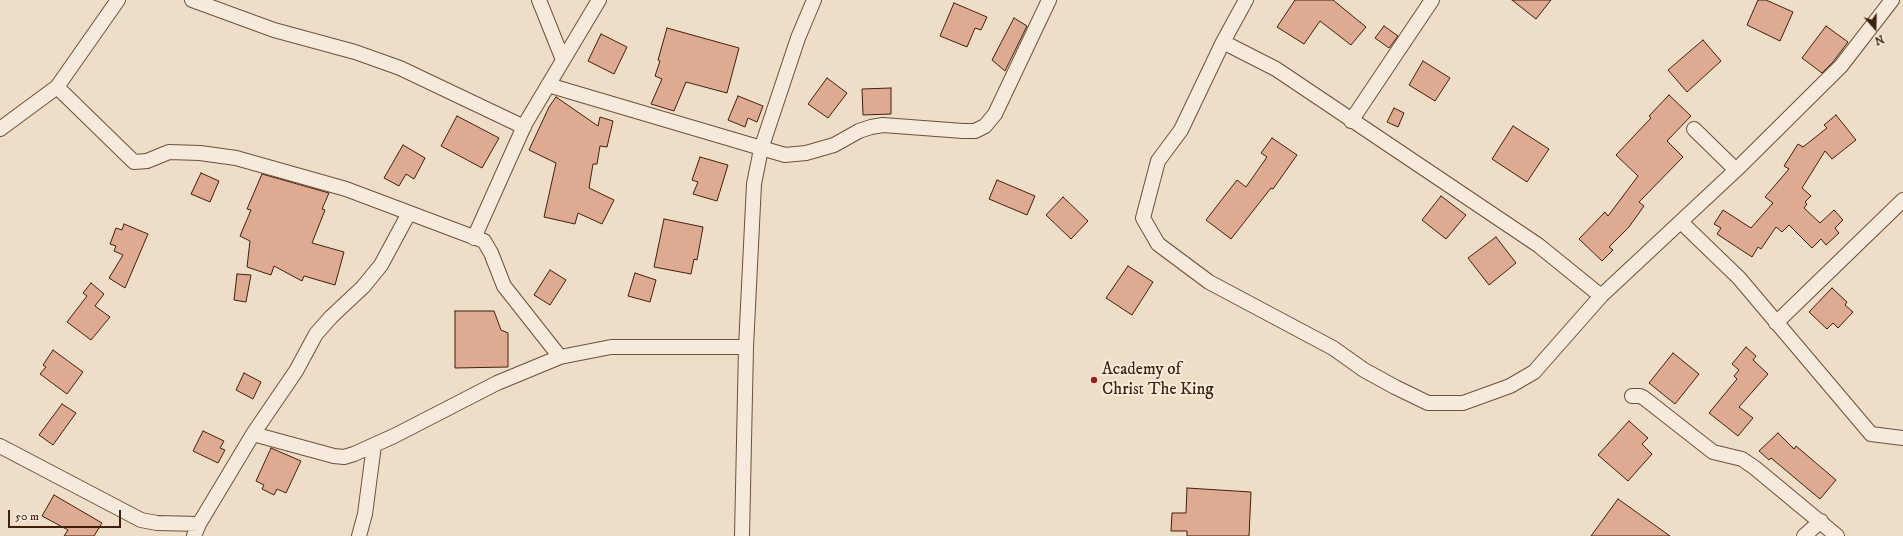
<!DOCTYPE html>
<style>
body{margin:0}
#map{position:relative;width:1903px;height:536px;overflow:hidden;background:#efdec7;font-family:"IM FELL DW Pica",serif}
canvas{display:block}
.north{position:absolute;left:1855px;top:8px;width:40px;height:40px;-webkit-text-stroke:3px #f5eadb;paint-order:stroke;rotate:160deg;font-size:11px;font-weight:700;line-height:16px;text-align:center;color:#40200c}
.north::after{content:'';display:block;margin:auto;width:14px;height:18px;background:#40200c;clip-path:polygon(50% 0,100% 100%,50% 72%,0 100%)}
.scale{position:absolute;left:8px;top:510px;width:113px;height:18px;box-sizing:border-box;border:2px solid #40200c;border-top:0;padding-left:5px;font-size:12px;line-height:14px;white-space:nowrap;color:#40200c;-webkit-text-stroke:3px #f5eadb;paint-order:stroke}
</style>
<div id="map">
<canvas width="1903" height="536"></canvas>
<div class="north">N</div>
<div class="scale">50 m</div>
</div>
<script>
const ctx = document.querySelector('canvas').getContext('2d');
ctx.lineJoin = 'round';
function fill(path, color) {
  ctx.fillStyle = color;
  ctx.fill(path, 'evenodd');
}
function shape(rows) {
  const path = new Path2D();
  for (const r of rows) {
    path.moveTo(r[0], r[1]);
    for (let i = 2; i < r.length; i += 2) path.lineTo(r[i], r[i + 1]);
  }
  return path;
}
function strokePath(path, color, width, dash) {
  ctx.strokeStyle = color;
  ctx.lineWidth = width;
  ctx.lineCap = dash ? 'butt' : 'round';
  ctx.setLineDash(dash || []);
  ctx.stroke(path);
}
function label(font, color, halo, rows, align = 'center') {
  ctx.font = font + ' "IM FELL DW Pica",serif';
  ctx.lineWidth = 4;
  ctx.setLineDash([]);
  ctx.textBaseline = 'middle';
  ctx.strokeStyle = halo;
  ctx.fillStyle = color;
  for (const [text, x, y, turn = 0] of rows) {
    ctx.save();
    ctx.translate(x, y);
    ctx.rotate((+turn || 0) * Math.PI / 180);
    ctx.textAlign = isNaN(turn) ? turn : align;
    if (halo) ctx.strokeText(text, 0, 0);
    ctx.fillText(text, 0, 0);
    ctx.restore();
  }
}
const building = shape([
 [1295,0,1333,0,1366,27,1351,45,1320,21,1304,44,1277,27,1295,0],
 [1512,0,1551,0,1536,19,1512,0],
 [1758,0,1766,0,1793,12,1780,41,1747,25,1758,0],
 [954,3,987,17,981,30,975,28,967,47,940,36,954,3],
 [1014,18,1027,26,1005,71,992,60,1014,18],
 [1384,26,1398,36,1389,48,1375,38,1384,26],
 [1826,26,1848,42,1833,62,1822,73,1802,58,1826,26],
 [667,28,739,48,727,93,686,82,674,111,651,104,662,79,655,76,660,61,658,60,667,28],
 [601,34,627,47,614,74,588,61,601,34],
 [1703,40,1721,61,1687,92,1668,70,1703,40],
 [1423,61,1450,78,1435,101,1409,85,1423,61],
 [827,78,847,93,828,118,808,104,827,78],
 [891,88,891,114,863,115,862,89,891,88],
 [1669,95,1691,116,1667,141,1683,157,1639,202,1644,206,1629,227,1609,247,1613,250,1602,261,1579,239,1605,212,1608,216,1638,176,1616,155,1651,118,1649,116,1669,95],
 [738,96,763,106,757,122,748,118,745,127,728,120,738,96],
 [556,97,598,126,600,117,613,121,607,147,600,146,597,164,593,164,589,188,614,200,602,224,578,213,575,224,544,217,556,163,529,150,549,107,556,97],
 [1394,108,1404,113,1398,127,1387,122,1394,108],
 [1836,115,1856,140,1832,159,1825,151,1802,188,1811,196,1805,202,1807,204,1804,208,1820,223,1834,210,1843,220,1835,228,1839,233,1826,245,1821,239,1812,248,1789,225,1782,232,1776,227,1761,249,1758,247,1752,257,1717,234,1721,228,1714,224,1723,210,1751,228,1773,203,1765,197,1789,169,1784,166,1798,144,1803,147,1827,128,1824,125,1836,115],
 [457,116,499,138,482,168,441,146,457,116],
 [1513,126,1549,149,1527,182,1492,159,1513,126],
 [1272,138,1297,155,1273,189,1271,188,1231,239,1206,220,1237,180,1246,187,1267,157,1261,153,1272,138],
 [403,145,425,158,414,179,406,174,399,186,384,178,403,145],
 [700,157,728,165,717,201,693,194,698,182,692,180,700,157],
 [201,173,219,181,210,202,191,194,201,173],
 [262,174,329,193,322,209,325,210,312,243,344,252,335,285,304,276,302,281,274,266,271,275,247,267,250,241,240,236,251,210,247,209,262,174],
 [997,180,1035,196,1027,215,989,199,997,180],
 [1441,196,1466,215,1446,239,1422,220,1441,196],
 [1063,197,1088,221,1071,239,1046,215,1063,197],
 [664,219,703,227,697,260,694,259,691,274,654,267,664,219],
 [124,224,148,234,125,288,109,278,123,255,114,251,116,246,110,244,116,228,122,230,124,224],
 [1496,237,1516,263,1489,285,1468,258,1496,237],
 [1128,266,1153,282,1132,315,1106,298,1128,266],
 [550,270,566,280,550,305,534,295,550,270],
 [635,273,656,280,650,302,628,296,635,273],
 [237,274,251,275,246,302,234,300,237,274],
 [91,283,104,294,95,306,110,317,91,340,67,322,87,296,83,293,91,283],
 [1832,288,1847,302,1845,305,1853,312,1838,328,1833,323,1827,329,1809,312,1832,288],
 [455,311,494,311,501,330,508,333,508,367,455,368,455,311],
 [1746,347,1756,356,1753,360,1768,374,1739,407,1753,418,1738,436,1709,413,1737,379,1734,376,1739,370,1732,364,1746,347],
 [53,350,83,372,67,394,40,374,46,367,43,365,53,350],
 [1673,353,1699,374,1675,404,1649,383,1673,353],
 [244,373,261,382,253,399,236,390,244,373],
 [62,404,76,413,53,445,39,435,62,404],
 [1629,421,1648,438,1642,444,1652,454,1628,481,1598,455,1629,421],
 [203,431,224,441,220,448,225,450,218,463,193,451,203,431],
 [1778,433,1794,449,1796,446,1836,480,1820,499,1771,458,1769,460,1759,451,1778,433],
 [271,448,301,461,286,493,277,489,274,495,262,489,264,485,256,481,271,448],
 [1187,488,1251,492,1249,536,1187,536,1187,531,1171,531,1172,513,1186,513,1187,488],
 [54,495,102,523,94,536,64,536,68,530,42,516,54,495],
 [1618,499,1670,536,1591,536,1618,499]
]);
fill(building, '#deaa92');
strokePath(building, '#40200c', 1);
const street = shape([
 [192,0,274,30,355,52,400,68,524,127],
 [539,0,563,60],
 [1223,42,1246,0],
 [548,85,785,155,806,153,834,145,859,131,871,127,883,125,963,131,975,131,985,126,995,114,1049,0],
 [57,87,134,162,147,161,169,152,200,153,236,158,346,189,484,241,491,253,504,286,560,357],
 [1351,121,1432,0],
 [0,129,57,87,118,0],
 [1694,129,1736,170],
 [1681,222,1739,278,1871,434,1903,438],
 [474,238,525,124,599,0],
 [1601,296,1538,245,1276,69,1223,42,1181,130,1158,161,1143,218,1158,244,1209,282,1333,348,1364,370,1395,387,1428,403,1463,403,1510,386,1534,372,1601,296,1736,170,1841,66,1892,0],
 [1776,323,1903,200],
 [1632,396,1640,396,1644,398,1713,452,1742,459,1755,468,1837,536],
 [253,434,334,456,344,457,354,454,394,436,497,383,560,357,611,347,746,347],
 [0,446,141,520,157,523,199,524],
 [194,536,199,524,253,434,296,371,316,334,331,317,363,287,381,265,409,213],
 [359,536,365,514,374,445],
 [742,536,746,347,754,184,761,149,798,38,814,0],
 [1804,536,1821,521]
]);
strokePath(street, '#6c503b', 16);
strokePath(street, '#f5eadb', 14);
for (const [x, y, r, color] of [
 [1094,380,4,"#8f2418"]
]) {
  const dot = new Path2D();
  dot.arc(x, y, r, 0, 2 * Math.PI);
  ctx.fillStyle = color;
  ctx.fill(dot);
  strokePath(dot, '#f5eadb', 1.5);
}
label('17px', '#40200c', '#f5eadb', [
 ["Academy of",1102,370],
 ["Christ The King",1102,390]
], 'left');
</script>
